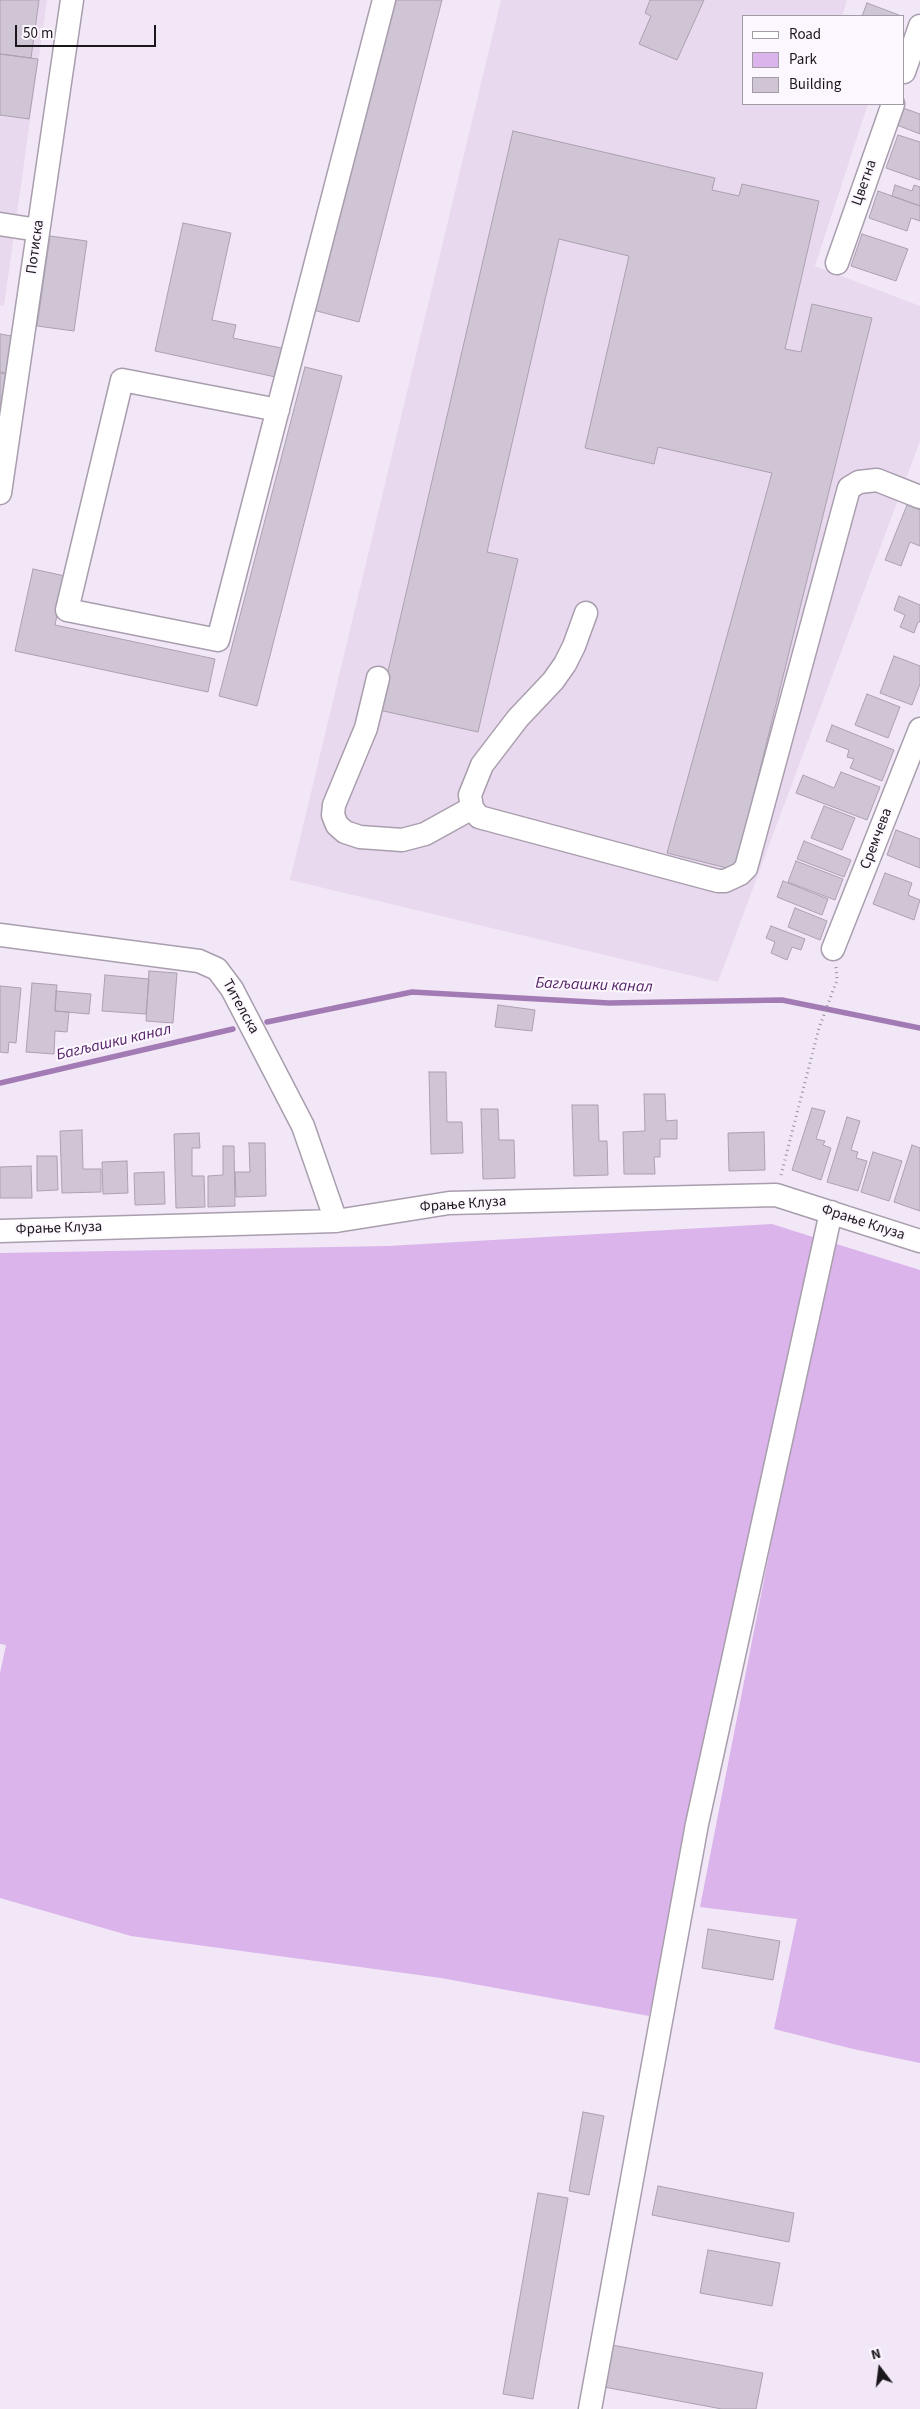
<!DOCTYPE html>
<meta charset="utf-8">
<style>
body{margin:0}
#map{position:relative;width:920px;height:2409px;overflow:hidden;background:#f2e7f7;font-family:"Source Sans 3",sans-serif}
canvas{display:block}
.legend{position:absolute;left:742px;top:15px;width:162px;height:90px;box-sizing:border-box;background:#fcf7fe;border:1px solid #a29da4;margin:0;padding:6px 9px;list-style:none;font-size:15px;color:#1b171d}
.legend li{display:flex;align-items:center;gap:10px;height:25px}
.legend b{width:25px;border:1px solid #a29da4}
.north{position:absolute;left:855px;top:2344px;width:50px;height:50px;-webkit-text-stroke:4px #fcf7fe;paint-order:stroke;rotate:345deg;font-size:14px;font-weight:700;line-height:20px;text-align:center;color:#1b171d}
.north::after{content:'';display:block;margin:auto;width:18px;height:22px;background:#1b171d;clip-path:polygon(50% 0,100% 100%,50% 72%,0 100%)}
.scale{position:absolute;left:15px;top:25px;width:141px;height:22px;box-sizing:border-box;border:2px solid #1b171d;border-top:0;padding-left:6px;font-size:15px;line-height:18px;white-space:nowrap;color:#1b171d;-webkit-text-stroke:4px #fcf7fe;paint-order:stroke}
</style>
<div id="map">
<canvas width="920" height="2409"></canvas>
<ul class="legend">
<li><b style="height:6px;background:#fff"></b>Road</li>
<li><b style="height:14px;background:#dab4ea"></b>Park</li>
<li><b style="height:14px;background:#d0c5d5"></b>Building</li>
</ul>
<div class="north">N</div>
<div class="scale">50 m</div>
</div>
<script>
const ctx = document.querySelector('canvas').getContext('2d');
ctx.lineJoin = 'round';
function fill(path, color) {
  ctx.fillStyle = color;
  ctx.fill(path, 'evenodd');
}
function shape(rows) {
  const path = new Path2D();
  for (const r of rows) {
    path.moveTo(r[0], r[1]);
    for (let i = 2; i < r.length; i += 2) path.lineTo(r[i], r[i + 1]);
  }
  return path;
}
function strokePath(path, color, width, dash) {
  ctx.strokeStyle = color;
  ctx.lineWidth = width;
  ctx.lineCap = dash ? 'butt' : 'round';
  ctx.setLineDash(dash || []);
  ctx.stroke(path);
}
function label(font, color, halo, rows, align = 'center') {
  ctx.font = font + ' "Source Sans 3",sans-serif';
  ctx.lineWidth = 4;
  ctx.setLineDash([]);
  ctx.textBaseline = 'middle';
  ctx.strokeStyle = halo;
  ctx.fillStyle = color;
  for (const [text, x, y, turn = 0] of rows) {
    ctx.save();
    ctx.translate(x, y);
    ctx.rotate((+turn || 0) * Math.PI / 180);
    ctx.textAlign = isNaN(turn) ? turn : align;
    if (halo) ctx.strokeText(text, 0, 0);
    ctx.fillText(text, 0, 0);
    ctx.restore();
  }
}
fill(shape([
 [0,0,47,0,4,306,0,305],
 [501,0,847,0,842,16,744,16,744,104,868,104,815,266,920,306,920,441,718,982,290,880]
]), '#e9d9ef');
fill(shape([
 [772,1224,816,1238,649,2016,441,1978,131,1936,0,1898,0,1673,6,1645,0,1644,0,1253,388,1246],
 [830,1242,920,1270,920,2063,853,2049,774,2029,797,1919,700,1907]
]), '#dab4ea');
strokePath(shape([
 [267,1022,412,992,609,1003,782,1000,920,1028],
 [0,1083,233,1029]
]), '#a37bb4', 5.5);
const building = shape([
 [0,0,39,0,31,58,0,54,0,0],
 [394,0,442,0,359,322,313,310,394,0],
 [650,0,704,0,677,60,639,44,651,16,645,13,650,0],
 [867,3,899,15,899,16,862,16,867,3],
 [0,54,38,59,29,119,0,115,0,54],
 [903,108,920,114,920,134,897,125,903,108],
 [513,131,715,178,712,190,739,196,742,184,819,201,785,349,801,352,812,304,872,318,735,870,667,853,772,473,658,447,654,464,585,448,629,256,559,239,487,552,518,559,478,732,379,710,513,131],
 [898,135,920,142,920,180,886,168,898,135],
 [895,185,912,191,914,185,920,187,920,206,892,196,895,185],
 [878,191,920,206,920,221,911,218,907,231,869,218,878,191],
 [183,223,231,233,212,320,236,325,233,338,286,349,280,378,155,351,183,223],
 [862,234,908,249,896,281,851,266,862,234],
 [50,236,87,241,74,331,37,326,50,236],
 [0,334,12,336,6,373,0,372,0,334],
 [305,367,342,376,257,706,219,696,305,367],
 [0,373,6,374,1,405,0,405,0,373],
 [907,505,920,510,920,546,910,542,901,566,885,560,907,505],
 [33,569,65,576,55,625,215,659,208,692,15,651,33,569],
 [899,596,920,605,920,622,918,622,914,633,900,627,905,615,894,610,899,596],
 [894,656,920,666,920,684,912,705,880,693,894,656],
 [867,694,900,707,888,738,855,725,867,694],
 [832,725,894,750,882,781,850,768,854,759,847,757,849,750,826,741,832,725],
 [841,772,880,787,867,820,796,793,803,775,834,788,841,772],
 [824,806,855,818,842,850,811,838,824,806],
 [896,830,920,839,920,868,887,855,896,830],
 [804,841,851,860,844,877,797,859,804,841],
 [796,861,843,879,835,900,788,882,796,861],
 [885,873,912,883,908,895,920,900,914,920,873,904,885,873],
 [783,881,828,899,822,915,777,897,783,881],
 [795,908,827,921,820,940,788,927,795,908],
 [771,926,805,939,801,950,792,947,787,960,771,953,775,942,766,938,771,926],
 [149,971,177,973,173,1023,146,1021,149,971],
 [105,975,149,979,146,1014,102,1011,105,975],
 [32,983,57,985,55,1011,69,1012,67,1032,55,1031,54,1054,26,1052,32,983],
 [0,986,21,988,16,1043,9,1042,8,1053,0,1052,0,986],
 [56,991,91,994,89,1014,55,1011,56,991],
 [498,1005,535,1010,532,1031,495,1027,498,1005],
 [429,1072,446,1072,447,1122,462,1122,463,1153,431,1154,429,1072],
 [644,1094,665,1094,666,1121,677,1120,677,1139,660,1139,660,1157,654,1157,655,1174,624,1174,623,1132,645,1131,644,1094],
 [572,1105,598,1105,599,1141,607,1141,608,1175,574,1176,572,1105],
 [812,1108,825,1111,816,1139,825,1141,823,1145,831,1148,821,1180,792,1170,812,1108],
 [481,1109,498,1109,499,1140,514,1140,515,1178,483,1179,481,1109],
 [847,1117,860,1121,851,1150,858,1152,856,1158,867,1161,858,1191,827,1182,847,1117],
 [82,1130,83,1169,101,1169,101,1192,62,1193,60,1131,82,1130],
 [764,1132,765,1170,729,1171,728,1133,764,1132],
 [199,1133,200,1148,192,1148,192,1176,204,1176,205,1207,176,1208,174,1134,199,1133],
 [249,1143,265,1143,266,1196,236,1197,235,1172,250,1172,249,1143],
 [912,1145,920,1148,920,1211,894,1202,912,1145],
 [223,1146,234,1146,235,1206,208,1207,208,1176,223,1175,223,1146],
 [873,1152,902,1161,889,1201,861,1192,873,1152],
 [37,1156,57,1156,58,1190,37,1191,37,1156],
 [127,1161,128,1193,103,1194,102,1162,127,1161],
 [31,1166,32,1198,0,1198,0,1167,31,1166],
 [164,1172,165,1204,135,1205,134,1173,164,1172],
 [708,1929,780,1941,773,1980,702,1968,708,1929],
 [583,2112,604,2116,589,2195,569,2191,583,2112],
 [658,2186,794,2213,789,2242,652,2215,658,2186],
 [538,2193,568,2198,533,2399,503,2394,538,2193],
 [708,2250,780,2263,772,2306,700,2293,708,2250],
 [612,2345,763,2373,756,2409,722,2409,604,2387,612,2345]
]);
fill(building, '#d0c5d5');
strokePath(building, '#aba1b0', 1);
const minor = shape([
 [904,72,920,26],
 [0,224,38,230],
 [837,263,893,104],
 [278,410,122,380,67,610,218,640,384,0],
 [0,493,72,0],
 [586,613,574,646,565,664,553,681,518,718,482,765,470,795,472,808,479,817,718,881,725,881,740,874,746,868,849,488,859,482,877,480,920,497],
 [378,678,366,728,334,805,333,815,337,825,345,832,360,837,402,840,425,834,472,808],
 [0,935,199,961,217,969,232,989,303,1126,336,1221],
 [833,949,920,729],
 [0,1231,336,1221,449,1203,776,1195,920,1241],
 [590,2409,697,1824,831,1212]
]);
strokePath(minor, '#a99ead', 25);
strokePath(shape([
 [781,1175,819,1028,837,980,836,967]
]), '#99919c', 3, [1, 4]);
strokePath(minor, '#fff', 22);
label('15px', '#1b171d', '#fcf7fe', [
 ["Цветна",865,183,-71],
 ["Потиска",36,247,-82],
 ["Сремчева",877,839,-69],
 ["Тителска",240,1007,61],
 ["Фрање Клуза",463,1205,-4],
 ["Фрање Клуза",863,1223,18],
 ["Фрање Клуза",59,1229,-2]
]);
label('italic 16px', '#542167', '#fcf7fe', [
 ["Багљашки канал",594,986,2],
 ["Багљашки канал",114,1043,-13]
]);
</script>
